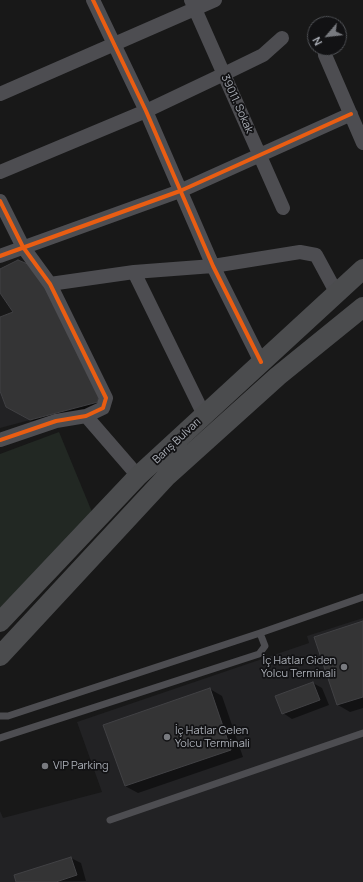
<!DOCTYPE html>
<meta charset="utf-8">
<style>
body{margin:0}
#map{position:relative;width:363px;height:882px;overflow:hidden;background:#181818;font-family:Manrope,sans-serif}
canvas{display:block}
.north{position:absolute;left:307px;top:16px;width:40px;height:40px;box-sizing:border-box;background:#121214;border:1px solid #4f5155;border-radius:50%;rotate:242deg;font-size:11px;font-weight:700;line-height:16px;text-align:center;color:#abafb7}
.north::after{content:'';display:block;margin:auto;width:14px;height:18px;background:#787a7f;clip-path:polygon(50% 0,100% 100%,50% 72%,0 100%)}
</style>
<div id="map">
<canvas width="363" height="882"></canvas>
<div class="north">N</div>
</div>
<script>
const ctx = document.querySelector('canvas').getContext('2d');
ctx.lineJoin = 'round';
function fill(path, color) {
  ctx.fillStyle = color;
  ctx.fill(path, 'evenodd');
}
function shape(rows) {
  const path = new Path2D();
  for (const r of rows) {
    path.moveTo(r[0], r[1]);
    for (let i = 2; i < r.length; i += 2) path.lineTo(r[i], r[i + 1]);
  }
  return path;
}
function strokePath(path, color, width, dash) {
  ctx.strokeStyle = color;
  ctx.lineWidth = width;
  ctx.lineCap = dash ? 'butt' : 'round';
  ctx.setLineDash(dash || []);
  ctx.stroke(path);
}
function label(font, color, halo, rows, align = 'center') {
  ctx.font = font + ' Manrope,sans-serif';
  ctx.lineWidth = 3.5;
  ctx.setLineDash([]);
  ctx.textBaseline = 'middle';
  ctx.strokeStyle = halo;
  ctx.fillStyle = color;
  for (const [text, x, y, turn = 0] of rows) {
    ctx.save();
    ctx.translate(x, y);
    ctx.rotate((+turn || 0) * Math.PI / 180);
    ctx.textAlign = isNaN(turn) ? turn : align;
    if (halo) ctx.strokeText(text, 0, 0);
    ctx.fillText(text, 0, 0);
    ctx.restore();
  }
}
fill(shape([
 [0,391,6,407,30,420,0,428],
 [363,618,363,882,0,882,0,811,3,818,102,792,77,722,309,643,307,636]
]), '#222224');
fill(shape([
 [59,432,92,512,0,608,0,454]
]), '#222823');
fill(shape([
 [0,270,110,409,43,427,7,406,0,388,0,319,15,313,0,291],
 [363,622,363,708,350,712,338,705,316,638],
 [313,683,322,688,329,705,292,719,283,713],
 [210,689,222,696,243,757,138,793,125,786],
 [71,858,81,863,86,881,17,882]
]), '#0007');
const building = shape([
 [18,260,30,265,50,292,99,390,98,402,30,420,6,407,0,391,0,317,13,312,0,293,0,269,18,260],
 [363,621,363,697,337,705,314,637,363,621],
 [313,682,320,700,282,714,275,696,313,682],
 [210,688,231,750,125,786,103,725,210,688],
 [71,857,77,875,56,882,16,882,14,875,71,857]
]);
fill(building, '#343435');
strokePath(building, '#414144', 1);
strokePath(shape([
 [0,716,8,716,260,633,363,597],
 [0,738,259,654,265,646,260,633],
 [110,820,363,733]
]), '#4d4d51', 7);
strokePath(shape([
 [93,0,146,111,213,266,261,362],
 [191,0,283,208],
 [325,55,363,143],
 [0,94,215,0],
 [0,172,146,111,224,74,263,55,282,38],
 [0,201,23,247,50,284,106,398,103,408,86,416,56,421,0,440],
 [0,256,180,191,351,114],
 [134,272,204,415],
 [50,284,134,272,213,266,300,252,316,255,336,292],
 [86,416,138,476]
]), '#4d4d51', 14);
strokePath(shape([
 [0,622,138,476,363,269],
 [0,656,167,476,278,376,363,307]
]), '#4b4c4e', 20);
strokePath(shape([
 [93,0,146,111,213,266,261,362],
 [0,201,23,247,50,284,106,398,103,408,86,416,56,421,0,440],
 [0,256,180,191,351,114]
]), '#e95d12', 4);
for (const [x, y, r, color] of [
 [344,667,4,"#787a7f"],
 [167,737,4,"#787a7f"],
 [45,766,4,"#787a7f"]
]) {
  const dot = new Path2D();
  dot.arc(x, y, r, 0, 2 * Math.PI);
  ctx.fillStyle = color;
  ctx.fill(dot);
  strokePath(dot, '#121214', 1.5);
}
label('11px', '#abafb7', '#121214', [
 ["39011. Sokak",237,104,66],
 ["Barış Bulvarı",177,441,-43]
]);
label('11px', '#abafb7', '#121214', [
 ["İç Hatlar Giden",336,661,"right"],
 ["Yolcu Terminali",336,674,"right"],
 ["İç Hatlar Gelen",175,731],
 ["Yolcu Terminali",175,744],
 ["VIP Parking",53,766]
], 'left');
</script>
